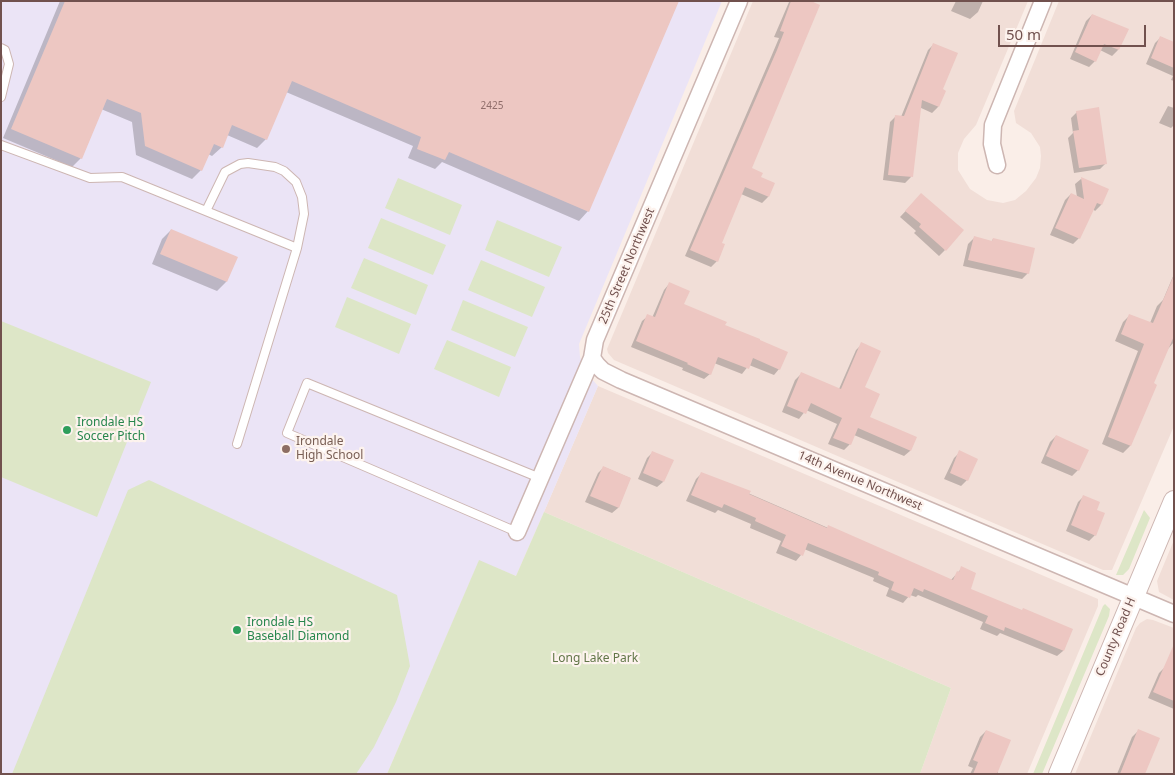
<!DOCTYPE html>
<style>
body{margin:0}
#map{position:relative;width:1175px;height:775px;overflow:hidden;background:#faeee8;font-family:"Noto Sans",sans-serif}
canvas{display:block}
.frame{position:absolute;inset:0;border:2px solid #71514e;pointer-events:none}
.scale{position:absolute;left:998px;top:25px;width:148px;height:22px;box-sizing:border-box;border:2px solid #71514e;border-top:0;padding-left:6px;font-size:15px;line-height:18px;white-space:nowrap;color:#71514e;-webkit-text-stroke:4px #fdf3ee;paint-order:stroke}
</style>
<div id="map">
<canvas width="1175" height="775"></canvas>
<div class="frame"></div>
<div class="scale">50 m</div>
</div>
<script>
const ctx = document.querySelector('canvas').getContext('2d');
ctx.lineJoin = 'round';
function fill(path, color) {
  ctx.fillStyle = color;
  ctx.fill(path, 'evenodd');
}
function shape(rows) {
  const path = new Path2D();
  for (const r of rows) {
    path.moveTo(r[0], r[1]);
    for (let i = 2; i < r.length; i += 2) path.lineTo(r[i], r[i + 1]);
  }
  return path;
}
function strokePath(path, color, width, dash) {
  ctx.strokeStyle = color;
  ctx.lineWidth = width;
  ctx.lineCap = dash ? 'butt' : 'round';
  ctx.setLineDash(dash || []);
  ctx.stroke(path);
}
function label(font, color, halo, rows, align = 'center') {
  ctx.font = font + ' "Noto Sans",sans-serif';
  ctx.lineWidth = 4.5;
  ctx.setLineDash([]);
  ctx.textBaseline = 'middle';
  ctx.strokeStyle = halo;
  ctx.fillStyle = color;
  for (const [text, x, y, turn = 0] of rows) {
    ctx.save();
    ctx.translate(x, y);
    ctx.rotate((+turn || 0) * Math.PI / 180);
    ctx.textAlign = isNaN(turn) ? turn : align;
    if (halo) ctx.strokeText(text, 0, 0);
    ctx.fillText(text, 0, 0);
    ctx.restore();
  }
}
fill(shape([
 [753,1,1028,1,976,125,964,139,958,153,958,170,970,189,987,200,1003,203,1015,200,1026,191,1036,178,1040,168,1041,156,1040,147,1031,133,1016,123,1014,111,1059,1,1174,1,1174,426,1112,570,1103,570,614,360,608,353,607,349,610,342],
 [598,386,1098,599,1098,606,1027,774,920,774,951,688,544,512],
 [1174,540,1174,600,1159,592,1157,581],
 [1147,619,1153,620,1174,628,1174,774,1075,774,1136,628,1140,623]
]), '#f1ded7');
fill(shape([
 [1,1,722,1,579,344,580,357,584,370,598,386,544,512,516,576,479,561,387,774,1,774]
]), '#ebe4f6');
fill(shape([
 [398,178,462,205,450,235,385,208],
 [381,218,446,245,433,275,368,248],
 [497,220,562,247,549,277,485,250],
 [364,258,428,285,416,315,351,288],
 [481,260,545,287,532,317,468,290],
 [347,297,411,324,399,354,335,327],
 [463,300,528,327,515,357,451,330],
 [1,321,151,382,97,517,1,477],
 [447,340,511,367,499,397,434,369],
 [149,480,397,595,410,666,396,702,374,747,356,774,12,774,128,490],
 [1144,510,1150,518,1129,569,1123,575,1116,575],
 [544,512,951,688,920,774,387,774,479,560,516,576],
 [1105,604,1110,609,1109,616,1042,774,1033,774,1103,606]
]), '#dde6c7');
fill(shape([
 [60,1,678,1,588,211,579,221,442,162,435,169,408,158,413,146,286,92,266,139,257,148,227,135,222,147,212,156,208,154,201,170,192,179,136,155,132,122,101,109,81,158,72,167,3,138],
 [807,1,750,169,759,178,773,184,768,197,762,203,741,194,720,243,717,261,711,267,685,256,771,57,779,38,774,37,789,2],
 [956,1,983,1,978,12,970,19,951,11],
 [1092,15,1127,30,1118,50,1112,56,1100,50,1095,61,1089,67,1070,59,1086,21],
 [1161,37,1174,43,1174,81,1171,80,1173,76,1146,64,1155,43],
 [934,44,941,90,944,91,938,107,932,113,919,107,911,177,905,183,883,180,890,122,896,116,901,117,928,50],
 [1168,106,1174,108,1174,125,1171,128,1159,123],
 [1077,112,1106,163,1100,169,1074,173,1068,138,1073,133,1071,118],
 [1081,179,1107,190,1101,205,1095,211,1093,209,1079,238,1073,244,1050,235,1065,200,1071,194,1077,197,1075,184],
 [915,201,945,250,939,256,914,233,916,231,900,217],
 [171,230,236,257,226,282,217,291,152,264,162,239],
 [974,238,991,242,993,239,1028,273,1022,279,963,266,968,244],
 [1174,274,1174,342,1167,350,1152,384,1156,385,1130,446,1123,453,1102,444,1138,351,1115,341,1123,322,1130,315,1150,323,1157,306,1163,300],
 [669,284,682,305,724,326,779,369,774,375,749,365,742,374,714,363,710,374,704,379,682,370,683,368,631,347,642,321,648,316,652,318,664,290],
 [862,344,863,387,868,418,915,438,910,451,904,456,854,435,850,444,844,450,828,444,837,424,806,410,799,419,782,412,795,380,801,374,839,389,856,350],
 [1056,436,1078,470,1072,476,1041,463,1050,442],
 [653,452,663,482,657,487,638,479,647,458],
 [960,452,976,459,967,480,961,486,944,479,954,458],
 [604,467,630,478,618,508,612,513,585,502,598,473],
 [702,473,950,581,962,568,970,590,1071,630,1063,651,1057,656,1000,633,997,636,980,629,983,622,918,595,916,597,910,595,903,603,886,596,889,588,873,581,874,578,804,549,801,555,796,561,776,553,781,541,750,528,751,524,718,510,715,513,686,501,696,479],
 [1084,496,1095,511,1095,535,1089,541,1066,531,1078,502],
 [1165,667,1174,671,1174,709,1148,698,1159,673],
 [986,731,996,771,998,772,998,774,970,774,973,768,968,766,980,737],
 [1138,731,1144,774,1117,774,1132,737]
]), '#0003');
fill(shape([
 [65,1,679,1,589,212,449,152,445,160,417,149,421,137,292,81,267,140,232,125,223,148,214,144,202,171,145,146,141,113,107,99,82,159,11,129],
 [791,1,811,1,820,5,752,168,763,173,761,177,775,183,769,197,745,187,722,243,725,244,718,262,690,250,777,50,784,32,780,31],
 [1092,14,1129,29,1119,50,1104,44,1096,62,1075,52],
 [1160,36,1174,42,1174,68,1151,58],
 [933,43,958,53,943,89,946,91,939,107,922,100,913,177,888,175,895,115,904,116],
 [1099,107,1107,164,1079,168,1073,131,1079,130,1076,111],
 [1081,177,1109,189,1102,205,1097,203,1080,239,1055,228,1071,193,1084,199],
 [921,193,964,230,946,251,919,227,921,224,905,211],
 [171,229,238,257,227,282,160,254],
 [974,236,992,241,993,238,1035,248,1029,274,968,260],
 [1174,275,1174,336,1154,383,1157,385,1131,446,1108,437,1144,344,1121,334,1129,314,1153,323],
 [669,282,690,291,684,304,727,322,725,325,760,339,760,340,788,352,780,370,753,358,749,369,718,357,711,375,687,364,688,363,636,341,647,314,655,317],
 [861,342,881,351,865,387,880,394,870,417,917,437,911,451,858,428,851,445,833,438,842,418,811,403,806,414,787,406,801,372,841,389],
 [1056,435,1089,450,1079,471,1046,456],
 [959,450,978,459,968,481,950,473],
 [652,451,674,460,664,482,643,473],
 [603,466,631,478,619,508,590,496],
 [701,472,751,491,749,494,827,528,828,525,953,580,957,571,959,572,961,566,976,573,971,589,1022,610,1023,608,1073,629,1064,651,1005,627,1004,631,985,623,988,616,924,589,923,592,914,588,910,598,891,590,894,582,878,575,879,572,808,543,803,556,781,546,786,535,755,521,756,518,724,504,722,508,691,495],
 [1083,495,1100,502,1097,510,1105,513,1096,536,1071,525],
 [1174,644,1174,701,1153,692],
 [1138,729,1160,738,1145,774,1120,774],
 [986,730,1011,740,997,774,973,774,978,762,973,760]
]), '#edc7c2');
const service = shape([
 [1,48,5,50,9,64,1,97],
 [1,145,90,178,122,177,297,248,237,444],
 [206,211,225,172,240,164,248,163,275,167,284,171,296,182,302,197,304,214,297,248],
 [517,532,287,433,307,383,540,478]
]);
const minor = shape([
 [997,165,992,144,993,125,1043,1],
 [592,358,597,365,603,371,621,380,1174,614],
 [517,532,592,358,595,340,739,1]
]);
const tertiary = shape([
 [1059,774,1174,501]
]);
strokePath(service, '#cdb6b2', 10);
strokePath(minor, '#cdb6b2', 19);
strokePath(tertiary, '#cdb6b2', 22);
strokePath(service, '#fff', 8);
strokePath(minor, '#fff', 16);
strokePath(tertiary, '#fff', 20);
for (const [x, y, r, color] of [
 [67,430,5,"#2e9e5b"],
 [286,449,5,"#8d6e63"],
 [237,630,5,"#2e9e5b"]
]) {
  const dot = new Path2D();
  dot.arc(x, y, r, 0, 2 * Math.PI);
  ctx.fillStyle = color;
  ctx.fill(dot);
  strokePath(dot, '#fdf3ee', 2);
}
label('10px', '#906e6b', null, [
 ["2425",492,106]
]);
label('12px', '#71514e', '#fdf3ee', [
 ["25th Street Northwest",627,266,-67],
 ["14th Avenue Northwest",860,481,23],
 ["County Road H",1116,637,-67]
]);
label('12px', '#27864d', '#fdf3ee', [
 ["Irondale HS",77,423],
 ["Soccer Pitch",77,437],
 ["Irondale HS",247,623],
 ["Baseball Diamond",247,637]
], 'left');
label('12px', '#785e54', '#fdf3ee', [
 ["Irondale",296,442],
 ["High School",296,456]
], 'left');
label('12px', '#627648', '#fdf3ee', [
 ["Long Lake Park",595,659]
]);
</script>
